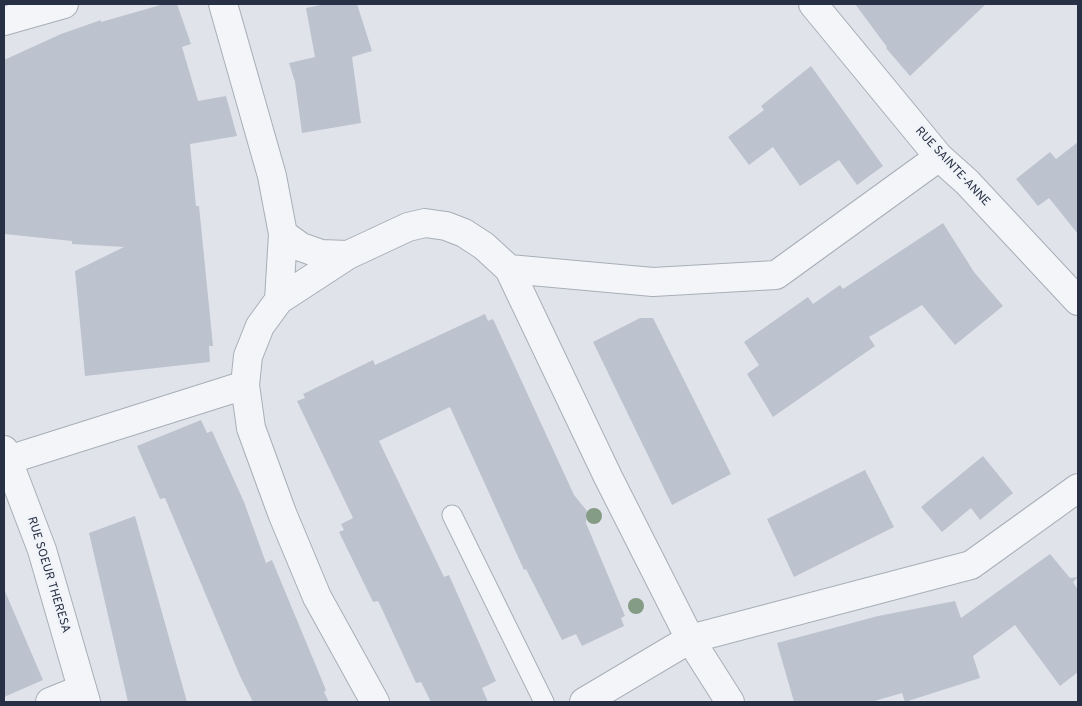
<!DOCTYPE html>
<style>
body{margin:0}
#map{position:relative;width:1082px;height:706px;overflow:hidden;background:#e0e4ea;font-family:Overpass,sans-serif}
canvas{display:block}
.frame{position:absolute;inset:0;border:5px solid #273044;pointer-events:none}
</style>
<div id="map">
<canvas width="1082" height="706"></canvas>
<div class="frame"></div>
</div>
<script>
const ctx = document.querySelector('canvas').getContext('2d');
ctx.lineJoin = 'round';
function fill(path, color) {
  ctx.fillStyle = color;
  ctx.fill(path, 'evenodd');
}
function shape(rows) {
  const path = new Path2D();
  for (const r of rows) {
    path.moveTo(r[0], r[1]);
    for (let i = 2; i < r.length; i += 2) path.lineTo(r[i], r[i + 1]);
  }
  return path;
}
function strokePath(path, color, width, dash) {
  ctx.strokeStyle = color;
  ctx.lineWidth = width;
  ctx.lineCap = dash ? 'butt' : 'round';
  ctx.setLineDash(dash || []);
  ctx.stroke(path);
}
function label(font, color, halo, rows, align = 'center') {
  ctx.font = font + ' Overpass,sans-serif';
  ctx.lineWidth = 5;
  ctx.setLineDash([]);
  ctx.textBaseline = 'middle';
  ctx.strokeStyle = halo;
  ctx.fillStyle = color;
  for (const [text, x, y, turn = 0] of rows) {
    ctx.save();
    ctx.translate(x, y);
    ctx.rotate((+turn || 0) * Math.PI / 180);
    ctx.textAlign = isNaN(turn) ? turn : align;
    if (halo) ctx.strokeText(text, 0, 0);
    ctx.fillText(text, 0, 0);
    ctx.restore();
  }
}
fill(shape([
 [164,4,177,4,191,44,182,47,198,101,226,96,237,136,190,144,196,206,199,206,213,346,209,346,210,362,85,376,75,271,124,247,72,244,72,241,4,234,4,60,61,34,101,20,101,22],
 [326,4,357,4,372,51,352,57,361,123,302,133,295,82,289,63,315,57,306,8],
 [855,4,986,4,910,76,886,48,887,47],
 [811,66,883,166,857,185,839,160,800,186,773,147,749,165,728,137,764,110,761,106],
 [1078,142,1078,234,1049,198,1038,206,1016,179,1050,152,1056,159],
 [943,223,974,272,1003,306,955,345,922,305,869,337,875,346,773,417,747,374,759,365,744,342,808,297,813,304,840,285,843,289],
 [485,314,488,321,493,319,574,495,587,511,586,523,625,616,621,618,624,626,582,646,576,634,562,640,526,569,524,570,450,407,379,441,444,577,449,575,496,681,482,688,488,702,431,702,421,682,416,683,381,607,378,601,373,602,339,532,344,530,341,524,353,518,297,401,305,398,303,394,373,360,375,365],
 [640,318,653,318,731,474,672,505,593,342],
 [201,420,207,433,212,431,244,502,266,563,272,560,326,690,324,692,329,702,253,702,240,676,165,498,160,499,137,446],
 [983,456,1013,493,980,520,971,508,942,532,921,507],
 [865,470,894,527,794,577,767,519],
 [135,516,187,702,128,702,89,533],
 [1050,554,1070,578,1078,577,1073,582,1078,590,1078,672,1060,686,1015,625,973,656,980,678,905,702,902,693,871,702,794,702,777,643,878,616,955,601,961,618],
 [4,589,43,680,4,697]
]), '#bcc2ce');
const lane = shape([
 [452,515,544,702]
]);
const street = shape([
 [223,4,272,176,283,234,279,300],
 [813,4,939,157,967,182,1078,301],
 [4,21,64,4],
 [283,234,301,247,321,254,348,255],
 [509,269,608,477,690,639,730,702],
 [4,450,42,550,86,702],
 [8,460,245,385],
 [50,702,82,689],
 [375,702,317,597,282,513,251,428,245,385,248,356,260,326,279,300,348,255,408,227,425,223,446,226,464,233,484,246,509,269,653,282,776,275,939,157],
 [584,702,690,639,971,565,1078,488]
]);
strokePath(lane, '#a8aeb8', 21);
strokePath(street, '#a8aeb8', 30);
strokePath(lane, '#f3f5f8', 19);
strokePath(street, '#f3f5f8', 28);
ctx.fillStyle = '#849c85';
for (const [x, y] of [
 [594,516],
 [636,606]
]) {
  ctx.beginPath();
  ctx.arc(x, y, 8, 0, 2 * Math.PI);
  ctx.fill();
}
label('12px', '#273044', '#f0f3f8', [
 ["RUE SAINTE-ANNE",952,167,47],
 ["RUE SOEUR THERESA",48,575,73]
]);
</script>
